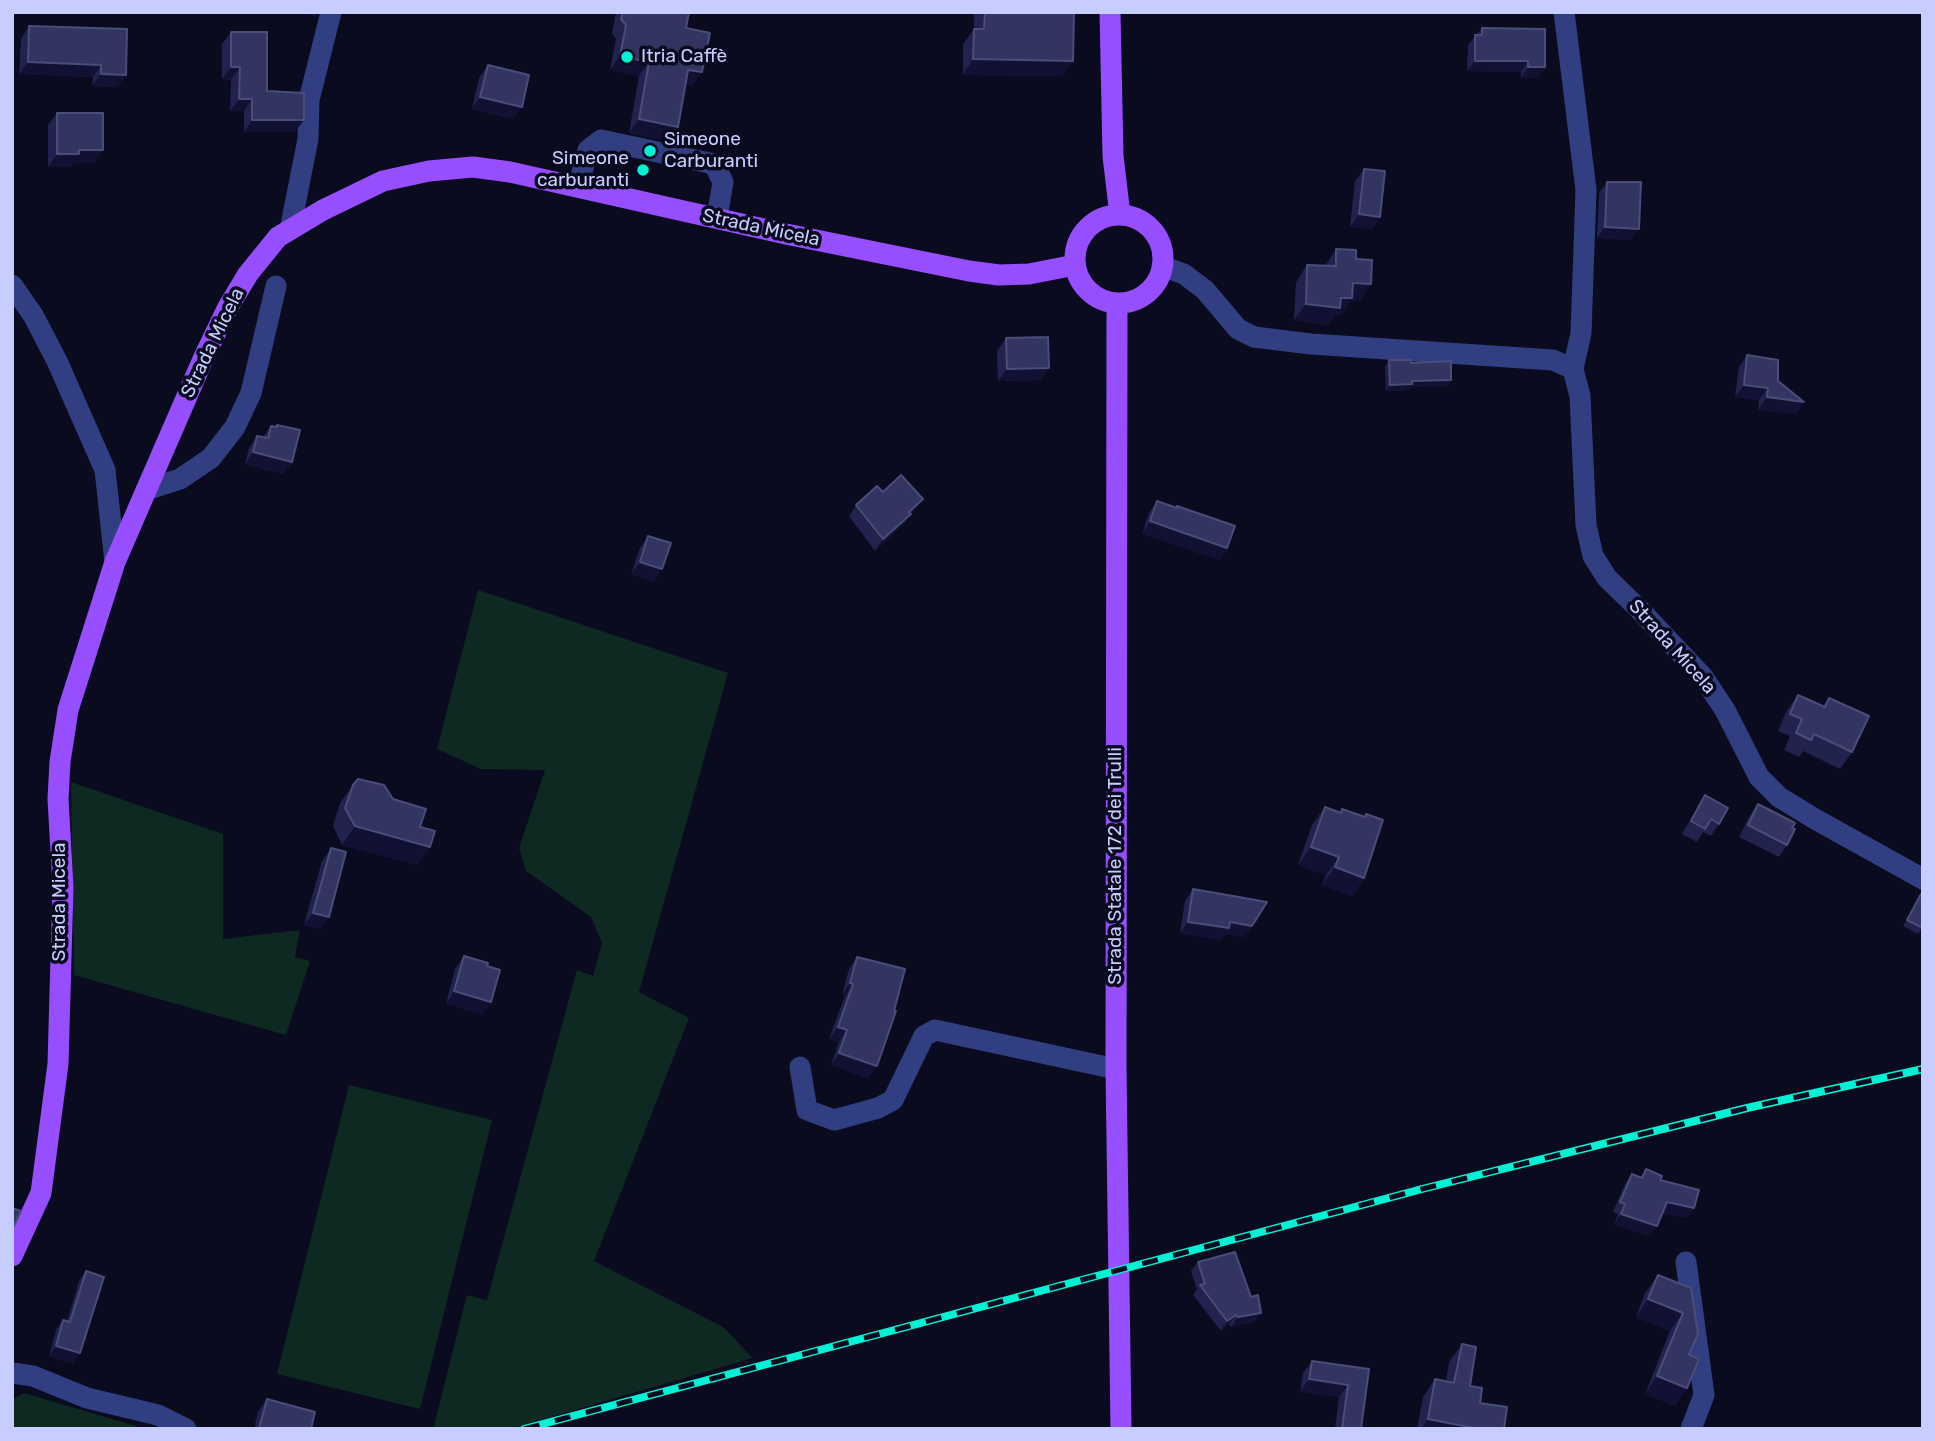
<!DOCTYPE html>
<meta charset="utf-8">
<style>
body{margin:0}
#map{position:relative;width:1935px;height:1441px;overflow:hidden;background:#0a0b1e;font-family:Rubik,sans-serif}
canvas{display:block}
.frame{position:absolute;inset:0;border:14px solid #c7cdff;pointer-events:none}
</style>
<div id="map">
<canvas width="1935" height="1441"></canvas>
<div class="frame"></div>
</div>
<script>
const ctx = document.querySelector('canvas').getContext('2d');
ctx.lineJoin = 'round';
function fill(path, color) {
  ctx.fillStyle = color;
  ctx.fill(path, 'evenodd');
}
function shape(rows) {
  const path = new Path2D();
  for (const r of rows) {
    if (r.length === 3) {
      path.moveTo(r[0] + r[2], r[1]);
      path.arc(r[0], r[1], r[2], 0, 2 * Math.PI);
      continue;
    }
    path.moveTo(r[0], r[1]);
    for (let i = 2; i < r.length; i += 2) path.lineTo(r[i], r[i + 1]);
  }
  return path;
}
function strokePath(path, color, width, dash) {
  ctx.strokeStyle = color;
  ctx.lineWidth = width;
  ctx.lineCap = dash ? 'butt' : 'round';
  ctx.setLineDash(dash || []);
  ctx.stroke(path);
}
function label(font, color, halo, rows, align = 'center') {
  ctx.font = font + ' Rubik,sans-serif';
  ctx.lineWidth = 7;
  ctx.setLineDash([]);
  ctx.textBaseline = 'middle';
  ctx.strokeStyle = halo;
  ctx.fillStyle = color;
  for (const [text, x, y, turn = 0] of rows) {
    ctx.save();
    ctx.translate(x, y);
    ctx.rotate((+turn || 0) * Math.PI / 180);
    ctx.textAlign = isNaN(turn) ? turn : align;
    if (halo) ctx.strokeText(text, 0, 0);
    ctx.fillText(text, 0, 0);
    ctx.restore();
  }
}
fill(shape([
 [478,590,728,673,639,992,689,1018,594,1261,723,1327,753,1358,510,1429,433,1429,467,1295,487,1300,577,970,593,976,602,943,591,917,526,871,519,848,545,770,481,769,437,749],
 [71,782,223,834,223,939,300,930,295,957,310,961,286,1035,74,975],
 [349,1085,492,1120,420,1409,277,1374],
 [24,1393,146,1429,12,1429,12,1400]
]), '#0d2921');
strokePath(shape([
 [1564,12,1586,190,1581,333,1573,369],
 [578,187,588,150,601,140,714,164,723,182,717,218],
 [290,230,308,139,309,100,331,12],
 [1162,266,1184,274,1205,290,1238,329,1254,337,1311,344,1553,360,1573,369,1580,396,1586,525,1593,556,1607,578,1638,608,1703,677,1725,710,1759,777,1779,797,1815,819,1923,879],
 [12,285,33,315,57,361,105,470,115,562],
 [146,490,180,479,211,458,235,427,251,393,276,286],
 [800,1067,807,1110,834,1120,878,1108,893,1100,924,1036,935,1030,1116,1069],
 [1686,1262,1704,1395,1691,1429],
 [12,1373,33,1376,87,1398,158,1415,186,1429]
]), '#313f82', 21);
strokePath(shape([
 [1110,12,1113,156,1120,215],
 [1119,259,44],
 [1117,303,1116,1069,1121,1429],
 [12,1256,41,1193,58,1064,63,887,58,799,60,762,68,710,115,562,204,357,227,309,248,274,278,237,323,210,383,181,429,171,473,167,510,172,786,234,969,271,999,275,1029,274,1075,265]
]), '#964eff', 21);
const rail = shape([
 [524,1429,1422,1189,1747,1108,1923,1069]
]);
strokePath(rail, '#00f2d5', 8);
strokePath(rail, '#0a0b1e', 5, [16]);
fill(shape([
 [616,12,689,12,686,28,692,86,685,85,678,127,668,141,629,133,639,76,610,70,616,39,612,33],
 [967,12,1074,12,1062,76,963,75,963,44,974,29,974,13],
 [29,26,126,75,117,87,92,86,93,77,19,74,21,39],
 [1482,28,1545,67,1537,78,1521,78,1521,72,1467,71,1468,45],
 [231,32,267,91,295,132,244,132,244,111,230,111,231,80,222,79,222,44],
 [488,65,513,119,472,109,479,78],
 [57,113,95,162,74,163,71,167,48,167,48,125],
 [1364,169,1380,217,1372,229,1350,227,1355,181],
 [1607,182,1631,240,1597,238,1599,193],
 [1336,249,1371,284,1359,301,1351,300,1341,315,1335,315,1328,325,1294,320,1296,282,1307,265,1325,266],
 [1006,338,1049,368,1040,380,998,381,997,351],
 [1747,355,1778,381,1796,414,1758,410,1759,400,1735,397,1739,367],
 [1389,360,1411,363,1451,380,1447,386,1410,387,1408,390,1386,391,1385,367],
 [277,425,292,462,283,474,245,464,249,448,257,436,263,437,271,426,276,427],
 [883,492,923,499,911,514,903,525,875,551,849,516,856,505],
 [1157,501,1227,548,1219,560,1142,534,1149,513],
 [648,536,654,582,631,574,640,548],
 [1798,695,1823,706,1829,698,1852,752,1840,769,1803,751,1799,757,1784,750,1790,736,1778,731,1786,712],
 [353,785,393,799,420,827,430,847,417,865,342,845,333,826,340,803],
 [1705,795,1719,824,1711,836,1703,832,1697,842,1682,834,1697,808],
 [1758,804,1787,845,1779,857,1739,837,1749,817],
 [1325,807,1339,813,1342,809,1364,817,1366,814,1364,878,1352,896,1322,885,1326,875,1298,865,1312,825],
 [331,848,320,929,304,925,322,861],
 [1193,889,1252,926,1244,937,1225,934,1221,940,1180,933,1185,901],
 [1921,894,1923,927,1918,934,1903,926],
 [464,956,483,1014,446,1004,455,969],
 [857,957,868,1078,831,1065,839,1042,829,1039,845,996,842,995,849,969],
 [1646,1169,1660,1180,1687,1218,1663,1213,1650,1236,1614,1224,1618,1214,1613,1212,1625,1184,1632,1174,1640,1178],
 [1198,1262,1254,1322,1231,1327,1229,1324,1221,1331,1193,1295,1197,1289,1191,1271],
 [86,1271,73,1363,49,1356,56,1330,63,1320,67,1321,79,1281],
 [1658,1275,1691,1288,1689,1355,1675,1406,1645,1394,1670,1331,1636,1317,1645,1293],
 [1462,1344,1470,1386,1480,1403,1504,1429,1417,1429,1423,1397,1435,1379,1446,1381,1449,1362],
 [1312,1361,1369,1369,1361,1429,1335,1429,1339,1397,1300,1392,1303,1373],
 [267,1399,311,1429,254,1429,258,1412]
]), '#21224e');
fill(shape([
 [297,12,319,12,316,17],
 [620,56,649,62,639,76,610,70],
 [973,59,1073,61,1062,76,963,75],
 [1475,61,1528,61,1521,72,1467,71],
 [28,62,101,65,93,77,19,74],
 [231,67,240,67,231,80,222,79],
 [1528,67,1545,67,1537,78,1521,78],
 [688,70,702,72,692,86,678,84],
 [101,74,126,75,117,87,92,86],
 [480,97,522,107,513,119,472,109],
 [239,99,252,99,244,111,230,111],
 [639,119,678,127,668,141,629,133],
 [252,120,304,120,295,132,244,132],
 [79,150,103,150,95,162,74,163,71,167,48,167,57,154],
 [1359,214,1380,217,1372,229,1350,227],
 [1605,227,1639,229,1631,240,1597,238],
 [1353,283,1371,284,1359,301,1351,300,1341,315,1335,315,1328,325,1294,320,1306,304],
 [1049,368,1040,380,998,381,1007,369],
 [1451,380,1447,386,1410,387,1408,390,1386,391,1390,385,1412,381],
 [1744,385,1768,388,1759,400,1735,397],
 [1767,397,1804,402,1796,414,1758,410],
 [253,452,292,462,283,474,245,464],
 [923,499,915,510,901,523,909,512],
 [911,514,903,525,875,551,883,539],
 [1150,521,1227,548,1219,560,1142,534],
 [640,562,662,569,654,582,631,574],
 [355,826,430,847,417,865,342,845],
 [1311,847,1339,857,1326,875,1298,865],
 [1335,867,1364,878,1352,896,1322,885],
 [313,913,329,917,320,929,304,925],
 [1188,922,1230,922,1252,926,1244,937,1225,934,1221,940,1180,933],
 [850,983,853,984,845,996,842,995],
 [454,991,491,1002,483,1014,446,1004],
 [838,1027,847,1030,839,1042,829,1039],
 [839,1053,877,1066,868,1078,831,1065],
 [1667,1202,1694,1208,1687,1218,1660,1212],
 [1621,1214,1657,1226,1650,1236,1614,1224],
 [1648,1299,1683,1313,1670,1331,1636,1317],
 [1261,1313,1254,1322,1231,1327,1238,1317],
 [1236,1315,1229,1324,1221,1331,1227,1321],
 [56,1346,80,1353,73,1363,49,1356],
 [1657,1376,1687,1388,1675,1406,1645,1394],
 [1309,1379,1348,1385,1339,1397,1300,1392],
 [1428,1419,1479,1429,1421,1429]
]), '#101133');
const building = shape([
 [623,12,689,12,686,28,710,33,702,72,688,70,678,127,639,119,649,62,620,56,626,25,621,19,623,12],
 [985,12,1074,12,1073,61,973,59,974,29,984,29,985,12],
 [29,26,127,29,126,75,101,74,101,65,28,62,29,26],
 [1482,28,1545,29,1545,67,1528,67,1528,61,1475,61,1475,35,1482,35,1482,28],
 [231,32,267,32,267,91,304,93,304,120,252,120,252,99,239,99,240,67,231,67,231,32],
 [488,65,529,75,522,107,480,97,488,65],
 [57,113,103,113,103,150,79,150,79,154,57,154,57,113],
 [1364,169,1385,171,1380,217,1359,214,1364,169],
 [1607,182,1641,182,1639,229,1605,227,1607,182],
 [1336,249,1356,250,1356,259,1372,260,1371,284,1353,283,1352,298,1341,298,1340,308,1306,304,1307,265,1336,266,1336,249],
 [1048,337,1049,368,1007,369,1006,338,1048,337],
 [1747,355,1778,360,1778,381,1804,402,1767,397,1768,388,1744,385,1747,355],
 [1389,360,1411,360,1411,363,1451,361,1451,380,1412,381,1412,384,1390,385,1389,360],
 [277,425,300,430,292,462,253,452,257,436,268,438,271,426,277,427,277,425],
 [901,475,923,499,909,512,911,514,883,539,856,505,877,486,883,492,901,475],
 [1157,501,1177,508,1177,506,1235,526,1227,548,1150,521,1157,501],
 [648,536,671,543,662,569,640,562,648,536],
 [1798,695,1825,707,1829,698,1869,716,1852,752,1814,734,1811,740,1796,733,1802,719,1790,714,1798,695],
 [358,779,384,785,393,799,426,809,420,827,435,831,430,847,355,826,345,808,353,785,358,779],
 [1705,795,1728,808,1719,824,1711,819,1705,829,1691,821,1705,795],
 [1758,804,1795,823,1792,828,1795,829,1787,845,1748,825,1758,804],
 [1325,807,1341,813,1342,809,1365,817,1366,814,1383,820,1364,878,1335,867,1339,857,1311,847,1325,807],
 [331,848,346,852,329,917,313,913,331,848],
 [1193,889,1267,902,1252,926,1230,922,1229,928,1188,922,1193,889],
 [1921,894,1923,895,1923,928,1907,920,1921,894],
 [464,956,488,963,487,966,500,970,491,1002,454,991,464,956],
 [857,957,905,969,894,1011,896,1011,877,1066,839,1053,847,1030,838,1027,853,984,850,983,857,957],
 [1646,1169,1662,1176,1660,1180,1699,1190,1694,1208,1667,1202,1657,1226,1621,1214,1625,1204,1620,1202,1632,1174,1642,1178,1646,1169],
 [12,1208,21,1211,12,1230,12,1208],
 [1235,1252,1251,1297,1258,1295,1261,1313,1238,1317,1236,1315,1227,1321,1200,1285,1205,1284,1198,1262,1235,1252],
 [86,1271,104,1277,80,1353,56,1346,63,1320,70,1322,86,1271],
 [1658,1275,1691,1288,1698,1334,1689,1355,1699,1359,1687,1388,1657,1376,1683,1313,1648,1299,1658,1275],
 [1462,1344,1476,1347,1470,1386,1482,1388,1480,1403,1507,1407,1504,1429,1479,1429,1428,1419,1435,1379,1454,1383,1462,1344],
 [1312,1361,1369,1369,1361,1429,1342,1429,1348,1385,1309,1379,1312,1361],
 [267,1399,315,1412,311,1429,259,1429,267,1399]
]);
fill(building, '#323461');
strokePath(building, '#4a4c7a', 2);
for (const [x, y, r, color] of [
 [627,57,7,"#00f2d5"],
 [650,151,7,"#00f2d5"],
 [643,170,7,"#00f2d5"]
]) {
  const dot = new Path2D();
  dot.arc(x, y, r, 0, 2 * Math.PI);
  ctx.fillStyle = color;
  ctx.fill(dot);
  strokePath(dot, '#0a0b1e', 2.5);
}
label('19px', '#c7cdff', '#0a0b1e', [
 ["Itria Caffè",641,57],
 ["Simeone",664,140],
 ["Carburanti",664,162],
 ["Simeone",629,159,"right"],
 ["carburanti",629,181,"right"]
], 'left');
label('19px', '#c7cdff', '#0a0b1e', [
 ["Strada Micela",761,228,12],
 ["Strada Micela",213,343,-64],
 ["Strada Micela",1672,647,48],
 ["Strada Statale 172 dei Trulli",1116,866,-90],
 ["Strada Micela",60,902,-90]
]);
</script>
